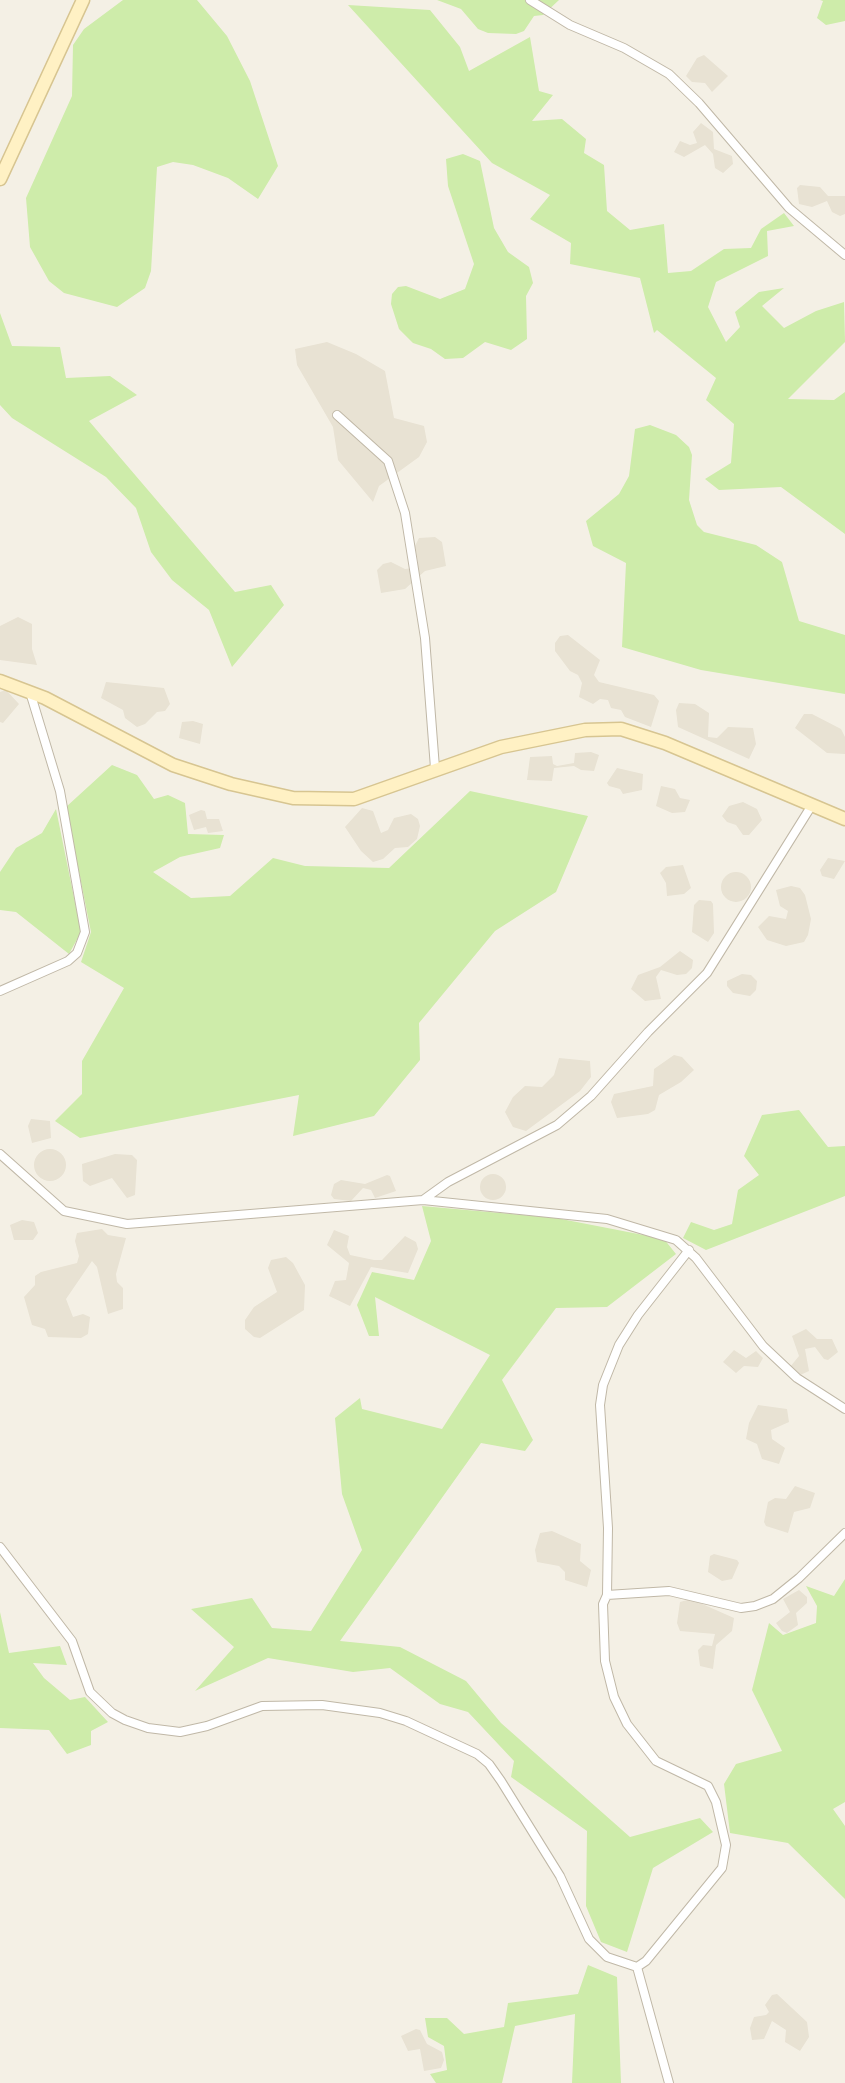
<!DOCTYPE html>
<style>
body{margin:0}
canvas{display:block;background:#f4f0e5}
</style>
<canvas width="845" height="2083"></canvas>
<script>
const ctx = document.querySelector('canvas').getContext('2d');
ctx.lineJoin = 'round';
function fill(path, color) {
  ctx.fillStyle = color;
  ctx.fill(path, 'evenodd');
}
function shape(rows) {
  const path = new Path2D();
  for (const r of rows) {
    if (r.length === 3) {
      path.moveTo(r[0] + r[2], r[1]);
      path.arc(r[0], r[1], r[2], 0, 2 * Math.PI);
      continue;
    }
    path.moveTo(r[0], r[1]);
    for (let i = 2; i < r.length; i += 2) path.lineTo(r[i], r[i + 1]);
  }
  return path;
}
function strokePath(path, color, width, dash) {
  ctx.strokeStyle = color;
  ctx.lineWidth = width;
  ctx.lineCap = dash ? 'butt' : 'round';
  ctx.setLineDash(dash || []);
  ctx.stroke(path);
}
fill(shape([
 [704,55,728,76,712,92,705,83,692,82,686,76,697,58],
 [701,123,713,132,714,149,732,156,733,164,723,173,715,168,713,154,705,145,684,157,674,152,680,141,690,145,697,143,693,132],
 [800,185,820,187,828,196,845,196,845,214,840,216,832,212,827,201,812,207,799,204,797,188],
 [327,342,356,354,385,371,394,418,424,426,427,442,419,457,379,486,373,502,338,460,333,427,297,365,295,349],
 [435,537,442,542,446,566,425,571,405,589,381,593,377,570,383,564,391,562,405,569,413,568,418,562,415,546,419,538],
 [18,617,32,624,32,649,37,665,0,660,0,626],
 [568,635,600,660,594,675,599,682,654,695,659,701,651,727,625,717,621,710,611,708,608,700,600,699,593,704,579,697,582,683,578,675,570,671,555,651,555,643,560,636],
 [106,682,164,688,170,704,165,711,157,712,145,724,137,727,125,718,123,710,101,698],
 [6,690,19,704,3,723,0,722,0,692],
 [679,703,695,704,709,713,708,737,717,738,728,727,753,728,756,744,749,759,678,727,676,710],
 [804,714,812,714,841,729,845,737,845,754,827,753,795,728],
 [193,721,203,724,200,744,179,738,182,722],
 [591,752,599,755,594,771,581,770,574,766,554,768,552,781,527,780,530,757,552,756,553,764,557,766,574,763,575,753],
 [617,768,643,774,642,790,623,794,620,789,609,786,607,783],
 [661,786,675,789,680,798,690,800,685,812,672,813,656,806],
 [743,802,757,809,762,820,749,835,743,835,736,825,727,822,722,816,729,806],
 [362,808,373,811,381,833,388,830,394,818,411,814,418,819,420,826,417,839,408,847,395,848,383,859,373,862,361,851,345,827],
 [201,810,205,811,207,819,219,819,223,831,208,833,206,827,194,830,189,815],
 [828,858,845,861,834,879,822,876,820,870],
 [683,865,691,888,684,894,667,896,666,883,660,873,666,867],
 [736,887,15],
 [791,886,800,888,805,895,811,919,808,935,804,942,786,946,767,940,758,927,769,916,786,919,788,911,780,906,776,890],
 [699,900,711,901,713,904,714,933,708,942,692,932,694,905],
 [680,951,693,960,692,968,686,974,677,975,661,970,656,977,661,999,645,1001,631,989,638,975,660,967],
 [742,974,751,975,757,981,756,990,750,996,733,993,727,986,727,981],
 [674,1055,682,1057,694,1070,681,1082,659,1095,655,1110,648,1114,617,1118,611,1102,614,1094,653,1086,654,1069],
 [559,1058,590,1061,591,1077,580,1091,526,1131,513,1127,505,1112,513,1097,525,1086,542,1087,554,1075],
 [31,1119,50,1121,51,1138,32,1143,28,1126],
 [50,1165,16],
 [115,1154,132,1155,137,1160,135,1195,127,1198,112,1178,90,1186,83,1181,82,1164],
 [493,1187,13],
 [387,1175,390,1176,396,1191,375,1198,371,1190,363,1188,351,1201,334,1199,331,1195,334,1184,341,1180,365,1184],
 [22,1220,34,1222,38,1233,33,1240,14,1240,10,1225],
 [102,1229,108,1235,126,1238,116,1274,117,1282,123,1288,123,1309,108,1314,97,1267,92,1261,66,1299,73,1317,83,1314,90,1317,88,1334,81,1338,48,1337,45,1329,32,1325,24,1297,35,1285,35,1276,41,1272,77,1263,79,1256,75,1241,77,1233],
 [334,1230,349,1236,347,1247,350,1255,374,1260,382,1260,405,1236,416,1242,418,1249,408,1273,371,1267,350,1306,329,1296,335,1281,346,1280,349,1263,327,1245],
 [286,1257,293,1263,305,1285,304,1310,260,1338,254,1337,245,1329,245,1320,254,1307,277,1292,268,1268,271,1260],
 [806,1329,817,1339,832,1339,838,1352,828,1360,824,1359,815,1347,805,1349,809,1371,798,1376,790,1367,799,1356,792,1336],
 [734,1350,746,1358,756,1351,763,1358,758,1367,744,1366,736,1373,723,1362],
 [758,1405,787,1409,789,1422,771,1430,772,1439,785,1448,779,1464,762,1459,757,1444,746,1439,749,1423],
 [795,1486,815,1493,810,1508,794,1512,788,1533,766,1526,764,1522,768,1502,775,1498,786,1499],
 [552,1531,581,1544,580,1561,591,1570,587,1587,565,1580,565,1572,559,1566,537,1562,535,1550,540,1533],
 [714,1554,737,1560,739,1563,732,1579,722,1581,708,1572,710,1556],
 [799,1590,807,1597,807,1603,796,1613,798,1625,787,1633,782,1631,776,1623,790,1612,783,1599],
 [691,1599,734,1618,732,1631,716,1645,713,1669,700,1666,698,1650,703,1645,712,1646,715,1634,680,1631,677,1623,680,1602],
 [777,1994,807,2022,809,2037,800,2051,785,2042,786,2030,772,2021,764,2039,752,2040,750,2028,754,2017,766,2015,769,2012,765,2005,772,1995],
 [416,2029,420,2030,427,2044,442,2052,444,2060,441,2068,424,2071,420,2049,408,2051,401,2036]
]), '#e8e2d3');
fill(shape([
 [123,0,197,0,227,36,250,81,278,166,258,199,228,178,193,165,173,162,157,167,151,271,145,288,117,307,64,293,49,281,30,247,26,198,72,96,73,45,84,29],
 [437,0,559,0,543,15,534,16,524,31,516,34,488,33,478,29,461,9],
 [820,0,845,0,845,21,826,25,817,18,823,1],
 [348,5,430,10,460,47,469,71,530,37,539,91,553,95,532,121,562,119,586,139,584,153,604,165,607,211,630,230,664,224,668,273,691,271,724,249,751,248,761,229,784,213,794,226,767,231,768,256,716,282,708,307,726,342,740,327,735,312,759,292,784,288,762,306,784,328,816,311,844,302,845,342,788,399,834,400,845,392,845,534,781,487,719,490,705,479,731,463,734,424,706,400,716,378,657,330,654,333,640,278,570,264,571,243,530,219,550,195,492,163],
 [463,154,480,161,494,228,508,252,529,267,533,283,526,296,527,339,511,350,485,342,463,358,445,359,431,349,413,343,399,329,391,304,392,294,398,287,406,286,440,299,465,289,474,264,448,186,446,159],
 [0,313,12,346,60,347,66,378,110,376,137,395,89,421,235,592,271,585,284,605,232,667,209,610,172,580,151,552,136,508,106,477,12,418,0,405],
 [650,425,676,435,689,447,692,455,689,500,697,525,704,532,756,545,782,562,799,621,845,635,845,694,701,670,622,647,626,563,593,546,586,521,619,494,629,476,635,429],
 [112,765,137,775,154,799,168,795,185,803,188,834,224,835,220,848,180,857,153,872,191,898,230,896,273,858,305,866,389,868,470,791,588,816,556,892,495,931,419,1023,420,1060,374,1116,293,1136,299,1095,80,1138,55,1121,82,1094,82,1061,124,988,81,962,91,932,66,807],
 [56,809,81,932,69,954,16,912,0,910,0,872,16,848,42,833],
 [799,1110,828,1147,845,1146,845,1196,706,1250,683,1238,691,1222,714,1230,732,1224,738,1190,759,1175,744,1156,762,1115],
 [422,1206,556,1218,664,1239,676,1254,607,1307,556,1308,502,1380,533,1440,525,1451,481,1443,340,1641,400,1647,466,1681,501,1723,630,1837,700,1818,713,1832,653,1868,627,1952,601,1942,586,1906,587,1831,511,1777,514,1761,468,1712,440,1704,390,1668,353,1672,268,1658,195,1691,234,1647,191,1609,252,1598,272,1628,311,1631,362,1550,342,1494,335,1418,360,1398,362,1409,442,1429,490,1355,375,1297,379,1336,369,1336,357,1305,372,1272,414,1280,431,1241],
 [845,1579,845,1802,833,1809,845,1826,845,1899,788,1843,730,1833,724,1784,736,1764,782,1751,752,1690,769,1623,783,1635,816,1623,817,1606,806,1586,834,1596],
 [0,1612,9,1653,60,1646,67,1665,33,1663,44,1678,70,1700,85,1697,108,1722,91,1731,91,1745,67,1754,49,1730,0,1728],
 [588,1965,617,1977,621,2083,572,2083,575,2014,515,2026,502,2083,436,2083,430,2074,447,2070,444,2046,428,2037,425,2018,447,2018,464,2034,504,2027,508,2003,578,1994]
]), '#ceecaa');
const street = shape([
 [530,0,570,25,624,48,669,74,699,103,789,208,845,255],
 [337,415,388,461,405,513,425,638,435,768],
 [0,991,68,961,77,953,85,932,60,791,30,692],
 [0,1154,64,1211,127,1224,423,1200,448,1182,557,1125,591,1096,648,1032,707,973,812,805],
 [423,1200,607,1219,676,1240,696,1258,763,1346,797,1378,845,1409],
 [0,1547,72,1641,90,1692,112,1713,125,1720,148,1728,180,1732,207,1726,262,1706,322,1705,380,1713,406,1721,477,1754,489,1764,501,1781,560,1876,589,1939,607,1957,637,1967,646,1961,722,1868,726,1845,716,1802,708,1786,656,1761,627,1724,614,1697,605,1661,603,1604,607,1595,669,1591,741,1608,755,1606,773,1599,799,1578,845,1533],
 [607,1595,608,1528,600,1405,603,1385,619,1345,638,1315,689,1250],
 [637,1967,669,2083]
]);
const secondary = shape([
 [0,179,83,0],
 [0,681,45,698,173,765,231,784,293,798,354,799,501,747,585,730,621,729,665,743,845,819]
]);
strokePath(street, '#c0b8a7', 10);
strokePath(secondary, '#d7c591', 15);
strokePath(street, '#fff', 8);
strokePath(secondary, '#fff1c4', 12);
</script>
